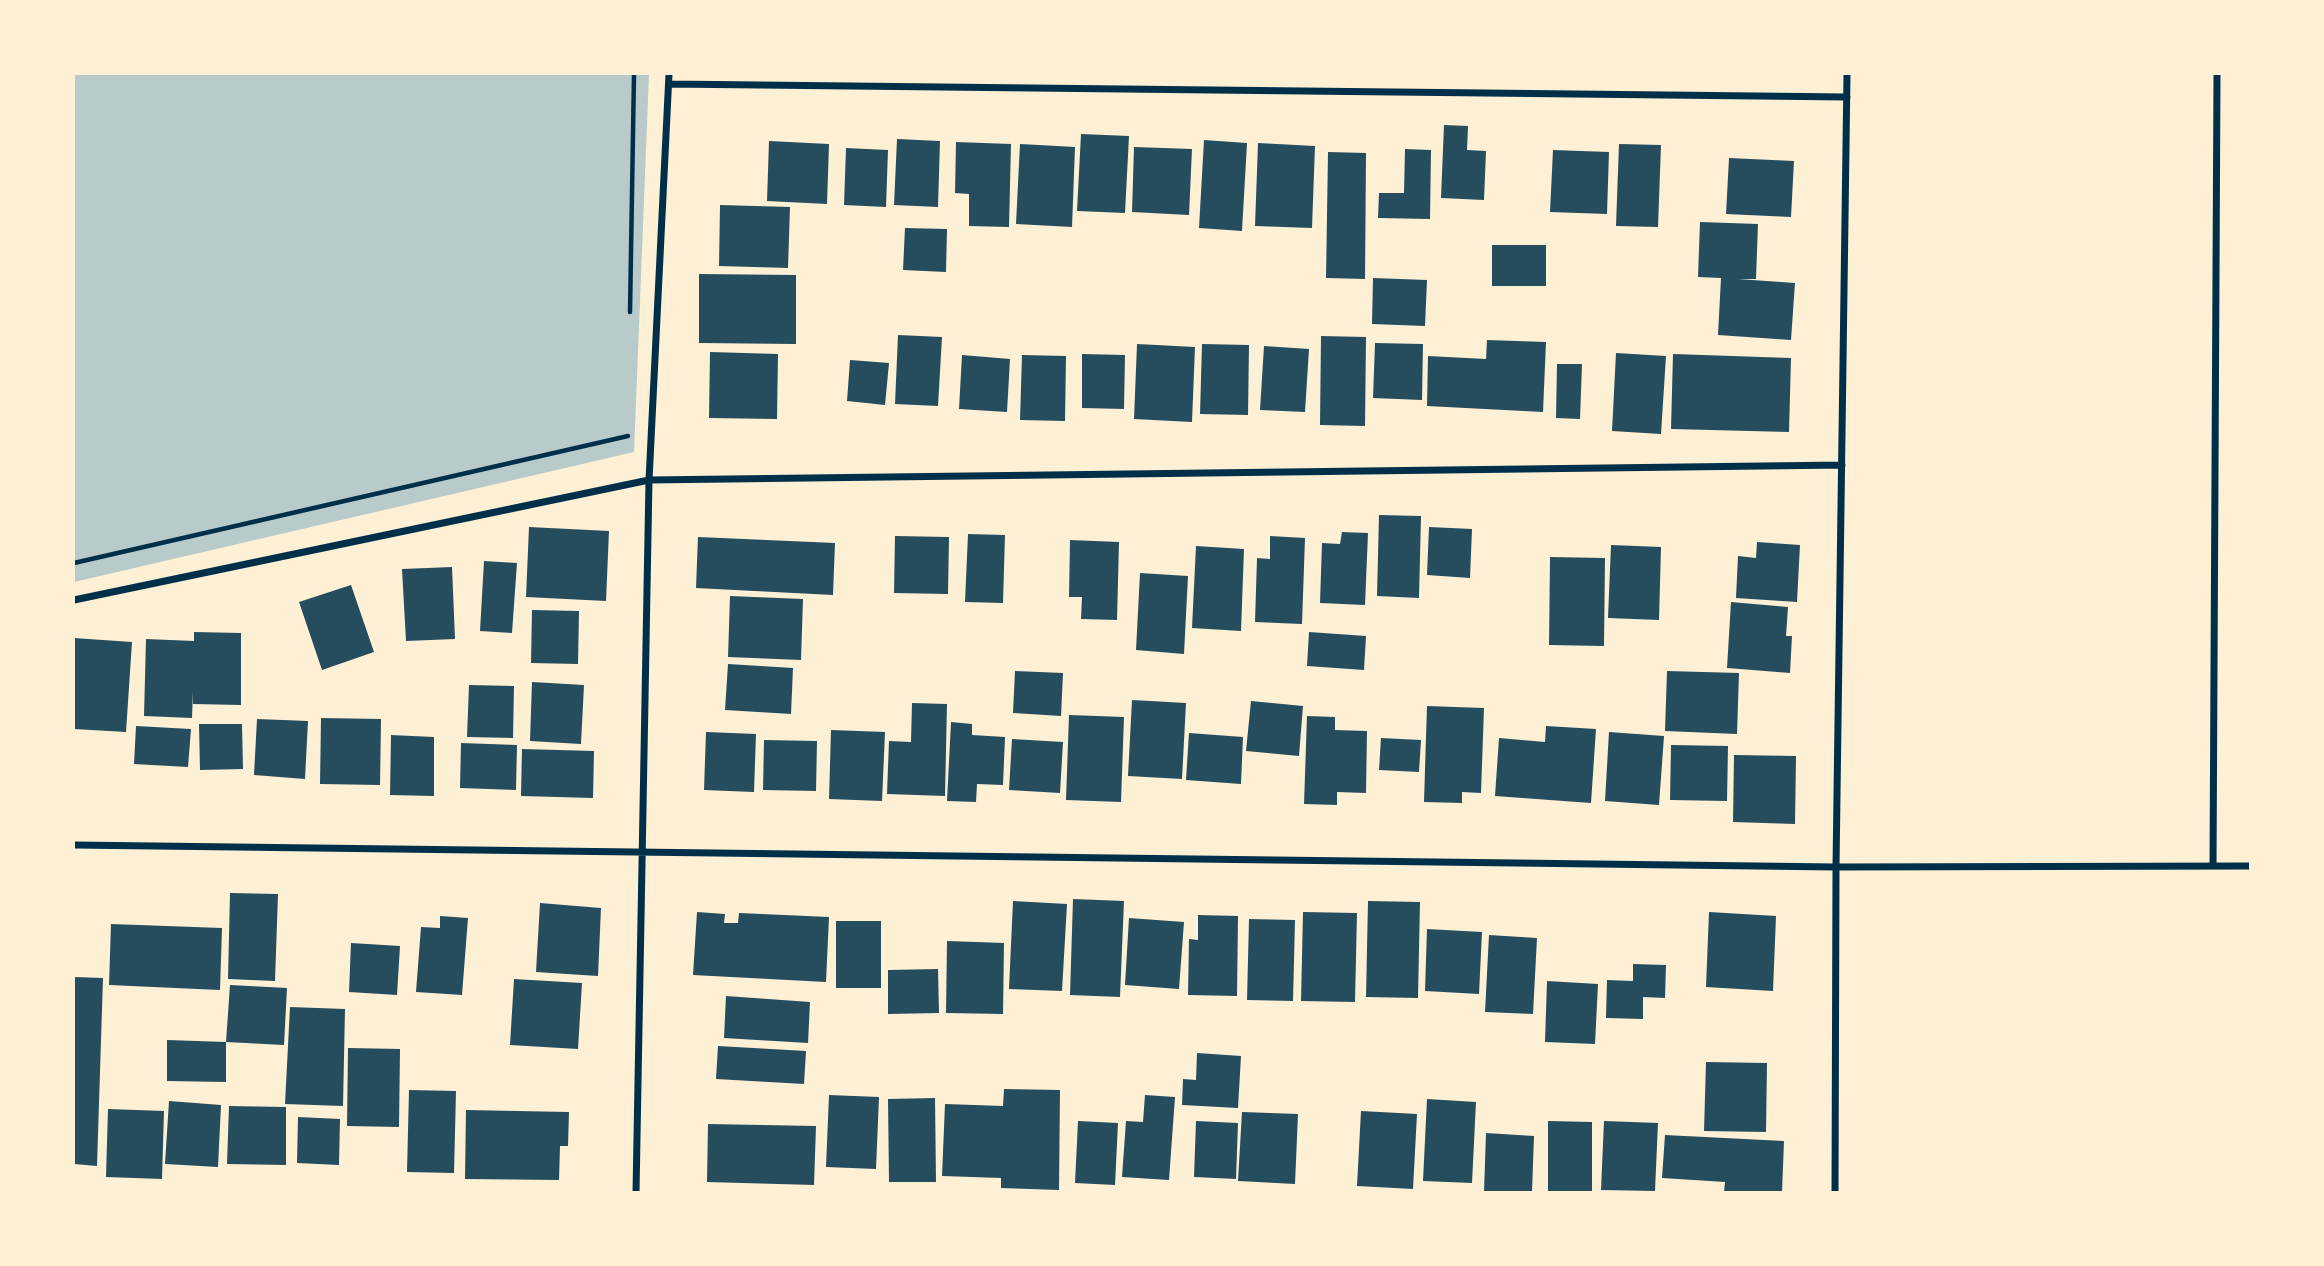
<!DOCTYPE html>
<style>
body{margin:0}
#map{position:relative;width:2324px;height:1266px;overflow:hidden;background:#fdf0d5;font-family:"Roboto Condensed",sans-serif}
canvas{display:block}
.frame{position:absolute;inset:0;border:75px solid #fdf0d5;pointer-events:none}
</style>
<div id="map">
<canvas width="2324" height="1266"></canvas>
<div class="frame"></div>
</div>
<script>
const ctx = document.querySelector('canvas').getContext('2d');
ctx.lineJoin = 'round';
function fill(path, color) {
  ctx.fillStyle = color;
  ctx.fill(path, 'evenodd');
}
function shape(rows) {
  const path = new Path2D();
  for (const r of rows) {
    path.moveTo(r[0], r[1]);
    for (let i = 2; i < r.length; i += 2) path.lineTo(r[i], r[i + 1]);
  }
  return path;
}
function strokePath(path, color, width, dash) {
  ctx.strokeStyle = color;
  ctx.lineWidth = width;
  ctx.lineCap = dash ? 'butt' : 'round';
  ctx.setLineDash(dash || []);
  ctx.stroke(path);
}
fill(shape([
 [74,74,649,74,634,452,74,582]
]), '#b9caca');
fill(shape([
 [1444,125,1468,126,1467,150,1486,151,1484,200,1441,198],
 [1081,134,1129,136,1125,213,1077,211],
 [897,139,940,141,938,207,894,205],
 [1204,140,1247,143,1242,231,1199,228],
 [769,141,829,144,827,204,767,201],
 [956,142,1011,144,1009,227,969,226,969,194,955,193],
 [1258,143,1315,146,1312,228,1255,226],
 [1020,144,1075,147,1072,227,1016,224],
 [1619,144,1661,145,1658,227,1616,226],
 [1134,147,1192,149,1189,215,1132,212],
 [846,148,888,150,886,207,844,205],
 [1405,149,1431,150,1430,219,1378,218,1379,193,1404,193],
 [1553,150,1609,152,1607,214,1550,212],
 [1328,152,1366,153,1365,279,1326,278],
 [1729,158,1794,161,1791,217,1726,214],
 [720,205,790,207,788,268,719,266],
 [1700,222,1758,224,1756,279,1738,279,1795,283,1791,340,1718,335,1721,278,1698,277],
 [905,228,947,229,946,272,903,270],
 [1492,245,1546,245,1546,286,1492,286],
 [699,274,796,275,796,344,699,343],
 [1373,278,1427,280,1425,326,1372,324],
 [898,335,942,337,938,406,895,404],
 [1321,336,1366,337,1365,426,1320,425],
 [1487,340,1546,342,1543,412,1427,406,1428,356,1486,359],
 [1375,343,1423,344,1422,400,1373,398],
 [1137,344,1195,347,1192,422,1134,419],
 [1202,344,1249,345,1248,415,1200,414],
 [1264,346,1309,349,1305,412,1260,410],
 [710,352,778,354,777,419,709,418],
 [1616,353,1666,356,1661,434,1612,431],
 [1082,354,1125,355,1124,409,1082,408],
 [1673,354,1791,358,1789,432,1671,429],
 [962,355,1010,359,1007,412,959,409],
 [1022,355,1066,356,1065,421,1020,420],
 [850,360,889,363,885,405,847,401],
 [1557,364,1582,364,1580,419,1556,418],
 [1379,515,1421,516,1419,598,1377,596],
 [529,527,609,531,606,601,526,597],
 [1429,527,1472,529,1470,578,1427,575],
 [1342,532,1368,533,1365,605,1320,603,1322,543,1340,544],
 [968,534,1005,535,1003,603,965,602],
 [895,536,949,537,948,594,894,593],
 [1270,536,1305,538,1302,624,1255,622,1257,558,1270,559],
 [698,537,835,543,833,595,696,588],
 [1070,540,1119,542,1117,620,1081,619,1082,597,1069,597],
 [1757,542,1800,545,1797,602,1736,598,1738,556,1756,558],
 [1611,545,1661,547,1659,620,1608,618],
 [1196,546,1244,549,1241,631,1192,628],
 [1550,557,1605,558,1604,646,1549,645],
 [484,561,517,563,512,633,480,631],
 [452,567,455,639,406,641,402,569],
 [1140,573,1188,576,1184,654,1136,650],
 [351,585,374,652,322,670,299,602],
 [730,596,803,599,801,660,728,657],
 [1731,602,1788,607,1786,636,1792,636,1790,673,1727,668],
 [532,610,579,611,578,664,531,663],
 [194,632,241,633,241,705,193,704,193,691,192,718,144,716,146,639,194,641],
 [1309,632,1366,636,1364,670,1307,666],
 [74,638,132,642,126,732,74,729],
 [728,664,793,668,791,714,725,710],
 [1015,671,1063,673,1061,716,1013,713],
 [1667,671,1739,673,1737,734,1665,731],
 [532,682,584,685,581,744,530,741],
 [469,685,514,686,513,738,467,737],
 [1132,700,1186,703,1182,779,1128,776],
 [1251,701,1303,706,1299,756,1246,751],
 [912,703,947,704,945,796,887,794,889,741,911,742],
 [1427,706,1484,708,1481,793,1462,792,1462,803,1424,802],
 [1069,715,1124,717,1121,802,1066,800],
 [1307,716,1335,717,1335,730,1367,731,1366,793,1337,792,1337,805,1304,804],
 [321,718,381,719,380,785,320,784],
 [257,719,308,721,305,779,254,775],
 [951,722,972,724,972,735,1005,737,1003,785,977,784,976,802,947,801],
 [199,724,242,724,243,769,200,770],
 [136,726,191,729,188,767,134,764],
 [1546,726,1596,729,1591,803,1495,796,1499,738,1545,742],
 [831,730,885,732,882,801,829,799],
 [706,732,756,734,754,792,704,790],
 [1609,732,1664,736,1659,805,1605,801],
 [1189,733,1243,737,1241,784,1186,780],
 [391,735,434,737,434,796,390,795],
 [1381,738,1421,740,1419,772,1379,770],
 [1012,739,1063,742,1060,793,1009,790],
 [764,740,817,741,816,791,763,790],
 [461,743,517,745,516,790,460,788],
 [1671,745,1728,746,1727,801,1670,800],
 [522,749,594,751,593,798,521,796],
 [1734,755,1796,756,1795,824,1733,822],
 [230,893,278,894,275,981,228,979],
 [1073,899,1124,901,1120,997,1070,995],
 [1013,901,1067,904,1062,991,1009,989],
 [1368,901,1420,902,1418,998,1366,997],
 [540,903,601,908,598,976,536,972],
 [697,912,725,914,724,923,738,923,739,913,829,917,826,982,693,975],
 [1303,912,1357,913,1355,1002,1301,1001],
 [1709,912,1776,916,1773,991,1706,987],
 [1198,915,1238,916,1237,996,1188,995,1189,939,1198,940],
 [440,916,468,918,462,995,416,992,421,927,440,928],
 [1129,918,1184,922,1179,989,1125,985],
 [1249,919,1295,920,1293,1001,1247,1000],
 [836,921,881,921,881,988,836,988],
 [111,924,222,928,220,990,109,985],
 [1427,929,1482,932,1479,994,1425,991],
 [1489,935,1537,938,1533,1014,1485,1012],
 [947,941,1004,943,1003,1014,946,1013],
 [351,943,400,946,397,995,349,992],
 [1633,964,1666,965,1665,998,1643,997,1643,1019,1606,1018,1607,980,1633,981],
 [938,969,939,1013,888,1014,888,970],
 [74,977,103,978,97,1166,74,1164],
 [514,979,582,983,578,1049,510,1045],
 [1547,981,1598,984,1595,1044,1545,1042],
 [230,985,287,988,284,1045,226,1042,226,1082,167,1081,167,1040,226,1042],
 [726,996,810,1002,808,1043,724,1038],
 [290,1007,345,1009,343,1106,285,1104],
 [718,1046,806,1051,804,1084,716,1079],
 [348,1048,400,1049,399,1127,347,1126],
 [1197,1053,1241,1056,1238,1108,1182,1105,1183,1079,1196,1080],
 [1706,1062,1767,1063,1766,1132,1704,1131],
 [1004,1089,1060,1090,1059,1190,1001,1188,1001,1178,942,1176,945,1104,1003,1106],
 [409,1090,456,1091,454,1173,407,1172],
 [829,1095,879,1097,876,1169,826,1167],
 [1145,1095,1175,1097,1169,1180,1122,1177,1126,1121,1143,1122],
 [935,1098,936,1182,889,1182,888,1099],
 [1427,1099,1476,1102,1472,1183,1423,1181],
 [169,1101,221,1105,218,1167,165,1164],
 [229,1106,286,1107,286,1165,227,1164],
 [108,1109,164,1111,162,1179,106,1177],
 [466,1110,569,1112,568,1146,560,1146,559,1180,465,1179],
 [1361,1111,1417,1114,1413,1189,1357,1186],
 [1242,1112,1298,1114,1295,1184,1238,1181],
 [298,1117,340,1119,339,1165,297,1163],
 [1078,1121,1118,1123,1115,1185,1075,1183],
 [1196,1121,1238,1123,1236,1179,1194,1177],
 [1548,1121,1592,1122,1592,1192,1548,1192],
 [1604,1121,1658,1123,1655,1191,1601,1190],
 [708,1124,816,1126,814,1185,707,1182],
 [1486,1133,1534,1136,1532,1192,1484,1192],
 [1665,1135,1784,1141,1782,1192,1724,1192,1725,1182,1662,1178]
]), '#264d5e');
strokePath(shape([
 [630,312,634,74],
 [74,563,628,436]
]), '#003049', 4.5);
strokePath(shape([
 [669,84,1847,97],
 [74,600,649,480,1842,465],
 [74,845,1836,867,2250,866],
 [2213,866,2217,74],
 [636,1192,649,480,669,74],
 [1835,1192,1836,867,1847,74]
]), '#003049', 7);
</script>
